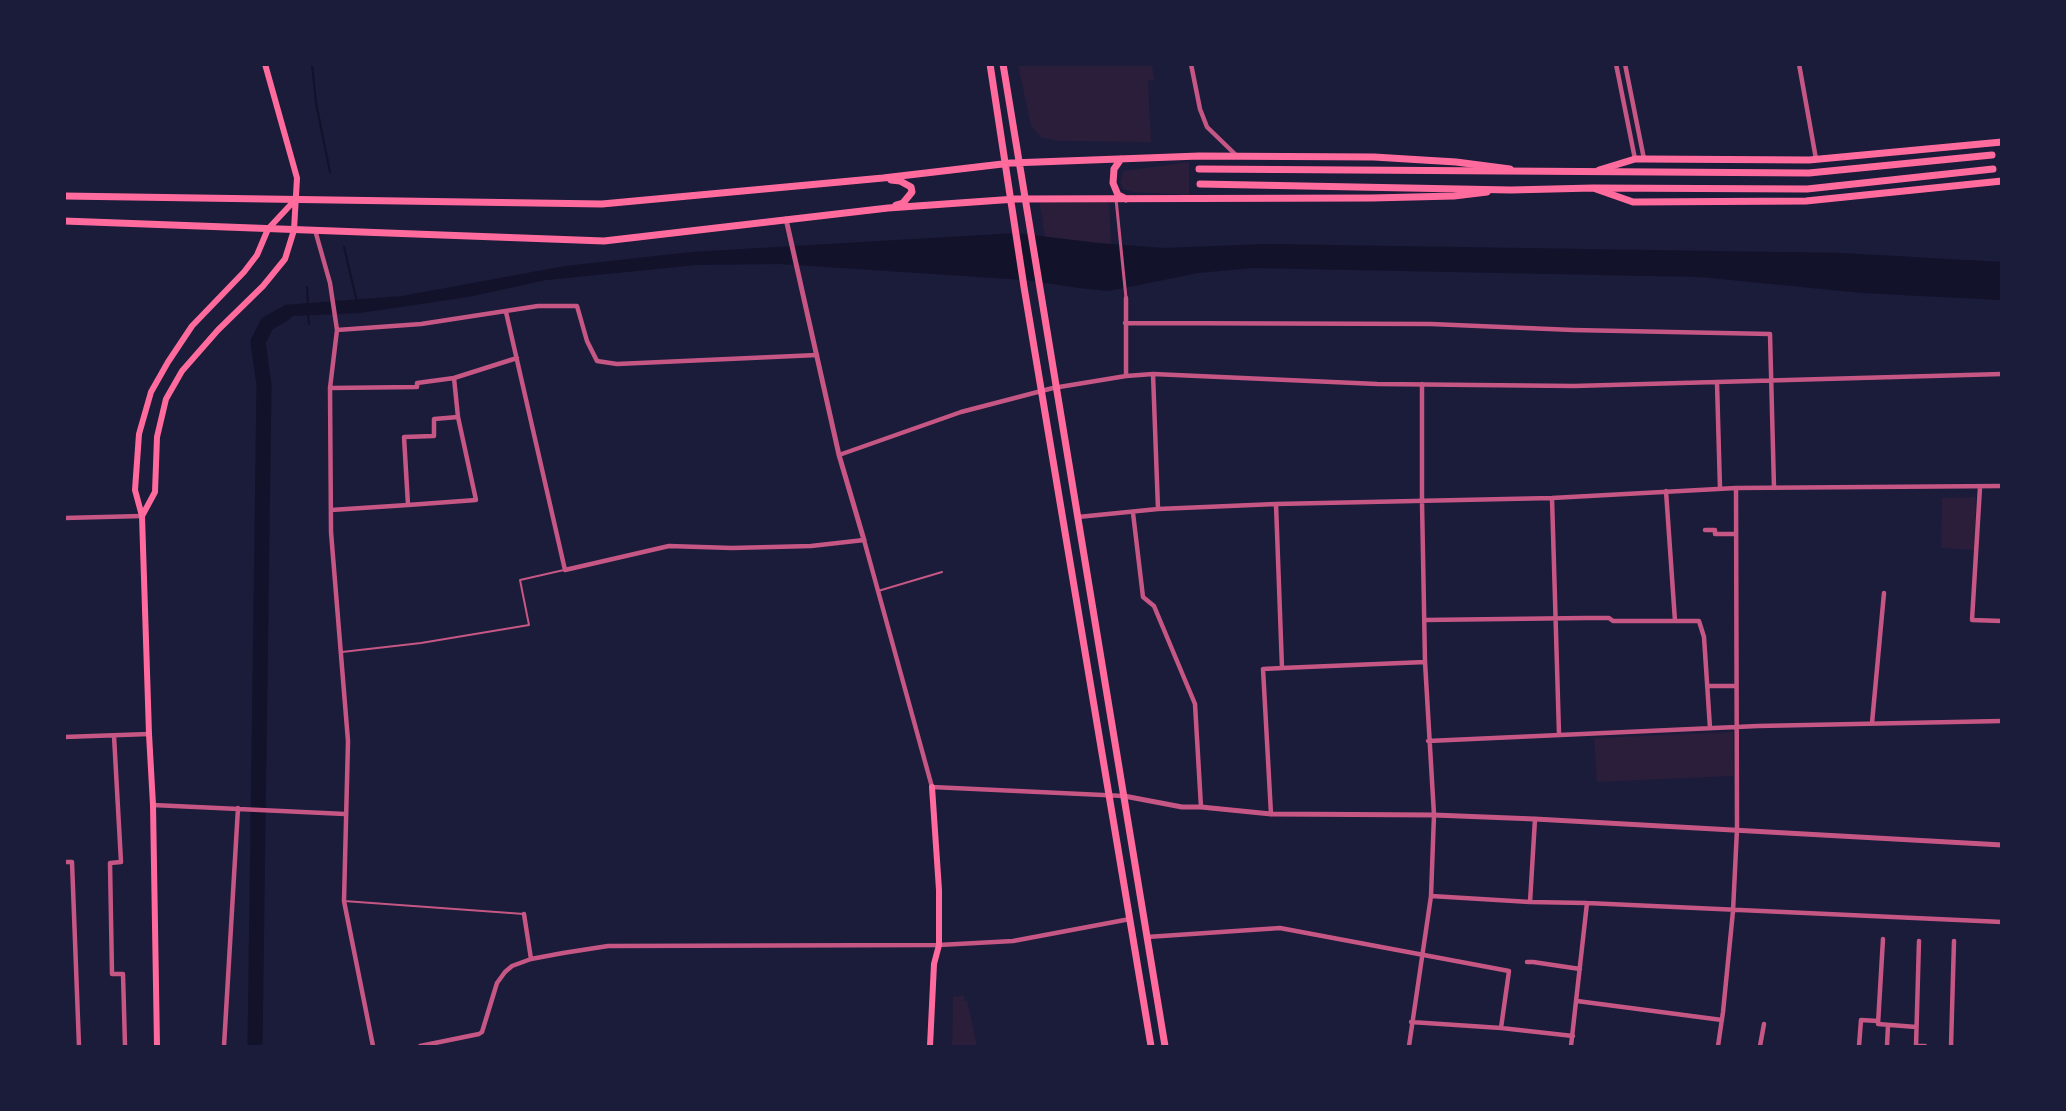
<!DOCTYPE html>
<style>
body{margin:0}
#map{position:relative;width:2066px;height:1111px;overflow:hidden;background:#1b1b3a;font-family:"Noto Sans",sans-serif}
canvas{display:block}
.frame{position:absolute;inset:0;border:66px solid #1b1b3a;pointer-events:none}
</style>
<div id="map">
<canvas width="2066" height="1111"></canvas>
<div class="frame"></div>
</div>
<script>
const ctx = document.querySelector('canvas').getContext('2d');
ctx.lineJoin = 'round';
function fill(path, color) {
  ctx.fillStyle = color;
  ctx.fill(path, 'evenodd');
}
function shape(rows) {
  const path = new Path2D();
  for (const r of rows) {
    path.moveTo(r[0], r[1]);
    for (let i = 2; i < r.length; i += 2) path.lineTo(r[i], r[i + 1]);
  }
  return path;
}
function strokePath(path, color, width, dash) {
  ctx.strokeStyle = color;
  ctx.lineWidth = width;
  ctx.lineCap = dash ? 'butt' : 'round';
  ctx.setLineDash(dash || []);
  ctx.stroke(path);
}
fill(shape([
 [1018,65,1152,65,1154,80,1148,81,1151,142,1059,141,1042,138,1031,126],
 [1189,162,1189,195,1132,192,1123,189,1120,182,1124,171],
 [1039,199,1109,199,1111,244,1045,237],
 [1976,497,1974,550,1941,548,1942,498],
 [1733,732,1733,776,1597,782,1594,738],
 [964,995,964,1001,967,1001,977,1046,952,1046,953,997]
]), '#2a1e3b');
fill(shape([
 [1017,233,1096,243,1164,248,1267,244,1842,253,2002,262,2001,300,1862,293,1700,277,1253,268,1198,273,1109,291,1079,288,1025,280,780,264,697,265,546,280,468,297,360,313,293,316,266,326,284,305,402,296,565,266,691,252]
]), '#12122b');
strokePath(shape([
 [312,64,316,103,330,172],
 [344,247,357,302],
 [307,287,308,306],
 [308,315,309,324]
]), '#12122b', 2);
strokePath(shape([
 [255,1046,264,385,258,342,267,324,284,314]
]), '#12122b', 15);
strokePath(shape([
 [878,591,942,572],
 [342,652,421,643,529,625,520,580,564,570],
 [344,901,524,914]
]), '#c65784', 2);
strokePath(shape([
 [1116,199,1126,298]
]), '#c65784', 3);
strokePath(shape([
 [1191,64,1200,109,1207,127,1237,156],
 [1616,64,1635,159],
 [1625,64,1644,159],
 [1799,64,1816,159],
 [315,230,330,283,337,330,330,388,331,532,348,741,344,901,373,1046],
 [1126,298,1126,376],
 [506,312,565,570,669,546,732,548,811,546,864,540,932,787,1124,796],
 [1125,323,1431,324,1573,330,1770,334,1774,488],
 [337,330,421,324,538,306,577,306,587,341,597,361,617,364,817,355],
 [1153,374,1158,509],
 [1717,383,1720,489],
 [330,388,417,387,417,383,454,378],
 [839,455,961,412,1053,388,1126,376,1153,374,1377,384,1574,386,2002,374],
 [1980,487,1972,620,2002,621],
 [1666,491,1675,621],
 [1552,498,1559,734],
 [1276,504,1282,668,1425,662],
 [408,505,476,500,458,417],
 [331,510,408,505,404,437,434,436,434,419,458,417,454,378,517,358],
 [1133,513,1143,597,1154,606,1195,704,1201,807],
 [1078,517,1158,509,1276,504,1552,498,1736,488,2002,486],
 [64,518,142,516],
 [1705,530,1715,530,1715,534,1736,534],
 [1424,620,1585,618,1609,618,1613,621,1699,621,1704,637,1710,728],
 [1707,686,1736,686],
 [1872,723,1884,593],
 [114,736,121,862,110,863,112,974,123,974,125,1046],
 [64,737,149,734],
 [1428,741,1758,726,2002,721],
 [153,805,345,814],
 [1271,814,1263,669,1282,668],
 [64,862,72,862,79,1046],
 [1431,896,1530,902,1587,903,2002,922],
 [1530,902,1535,819],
 [524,914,531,959],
 [1147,937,1280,928,1509,971,1501,1028],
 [1883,939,1878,1024,1916,1027],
 [1919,941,1916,1046,1925,1046],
 [1527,962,1533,962,1580,969],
 [1577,1001,1722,1020],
 [1411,1022,1501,1028,1573,1036],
 [224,1046,238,808],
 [420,1046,479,1034,482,1032,497,983,505,972,512,966,531,959,563,953,608,946,939,945,1013,941,1130,919],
 [1409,1046,1431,896,1434,815,1425,662,1422,502,1422,384],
 [1571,1046,1587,903],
 [1718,1046,1723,1012,1733,911,1737,829,1736,488],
 [1760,1046,1764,1024],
 [1859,1046,1861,1020,1878,1021],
 [1887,1046,1888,1025],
 [1951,1046,1954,941]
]), '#c65784', 4.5);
strokePath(shape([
 [786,219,839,455,864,540],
 [1124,796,1182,807,1201,807,1271,814,1434,815,1535,819,2002,845]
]), '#c65784', 5);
strokePath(shape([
 [142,516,155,492,157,437,166,399,182,371,218,330,263,286,285,259,294,230,297,178,265,64],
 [157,1046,153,805,149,734,142,516,135,490,139,434,151,392,168,362,192,326,244,272,257,255,268,229,295,200],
 [930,1046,934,964,939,945,939,890,932,787]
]), '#ff6b9d', 6);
strokePath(shape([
 [990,64,1024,287,1151,1046],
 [1003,64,1165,1046],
 [1121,159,1114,169,1113,183,1118,195,1126,199],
 [1599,170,1635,159,1644,159,1809,160,2002,142],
 [891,180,900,181,911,187,912,192,903,203,896,205],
 [1596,189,1633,202,1806,201,2002,181],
 [64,196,602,204,883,178,1011,163,1199,156,1374,157,1456,162,1510,169],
 [64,221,604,241,888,208,1016,199,1372,198,1454,196,1487,192]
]), '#ff6b9d', 7);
strokePath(shape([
 [1199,169,1809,173,1992,155],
 [1200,184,1511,190,1593,188,1807,189,1993,169]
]), '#ff6b9d', 7);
</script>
